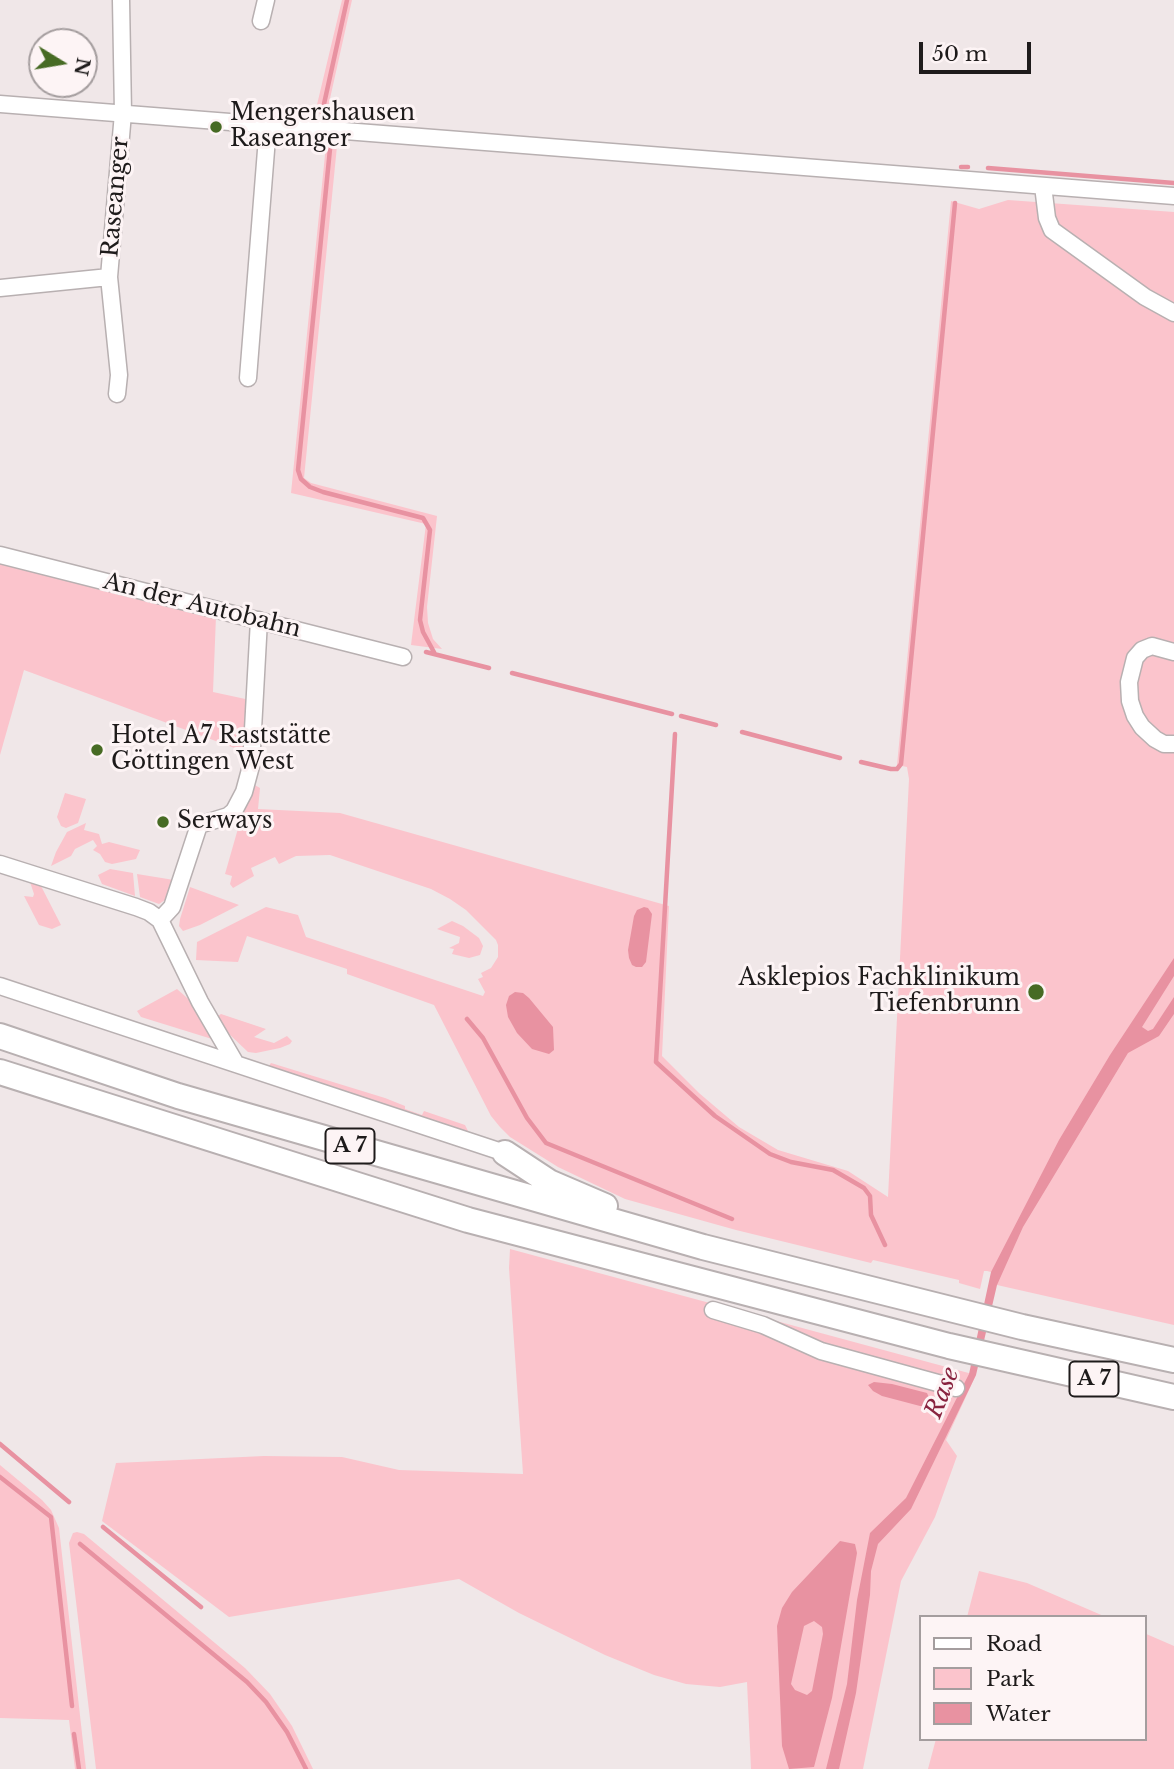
<!DOCTYPE html>
<meta charset="utf-8">
<style>
body{margin:0}
#map{position:relative;width:1174px;height:1769px;overflow:hidden;background:#f0e7e8;font-family:"Libre Baskerville",serif}
canvas{display:block}
.legend{position:absolute;left:919px;top:1615px;width:228px;height:126px;box-sizing:border-box;background:#fdf4f5;border:2px solid #a49d9e;margin:0;padding:9px 12px;list-style:none;font-size:21px;color:#1e1b1b}
.legend li{display:flex;align-items:center;gap:14px;height:35px}
.legend b{width:35px;border:2px solid #a49d9e}
.north{position:absolute;left:28px;top:28px;width:70px;height:70px;box-sizing:border-box;background:#fdf4f5;border:2px solid #a49d9e;border-radius:50%;rotate:101deg;font-size:19px;font-weight:700;line-height:28px;text-align:center;color:#1e1b1b}
.north::after{content:'';display:block;margin:auto;width:24px;height:32px;background:#476b24;clip-path:polygon(50% 0,100% 100%,50% 72%,0 100%)}
.scale{position:absolute;left:919px;top:42px;width:112px;height:32px;box-sizing:border-box;border:4px solid #1e1b1b;border-top:0;padding-left:9px;font-size:21px;line-height:24px;white-space:nowrap;color:#1e1b1b;-webkit-text-stroke:5px #fdf4f5;paint-order:stroke}
</style>
<div id="map">
<canvas width="1174" height="1769"></canvas>
<ul class="legend">
<li><b style="height:9px;background:#fff"></b>Road</li>
<li><b style="height:19px;background:#fbc4cc"></b>Park</li>
<li><b style="height:19px;background:#e892a1"></b>Water</li>
</ul>
<div class="north">N</div>
<div class="scale">50 m</div>
</div>
<script>
const ctx = document.querySelector('canvas').getContext('2d');
ctx.lineJoin = 'round';
function fill(path, color) {
  ctx.fillStyle = color;
  ctx.fill(path, 'evenodd');
}
function shape(rows) {
  const path = new Path2D();
  for (const r of rows) {
    path.moveTo(r[0], r[1]);
    for (let i = 2; i < r.length; i += 2) path.lineTo(r[i], r[i + 1]);
  }
  return path;
}
function strokePath(path, color, width, dash) {
  ctx.strokeStyle = color;
  ctx.lineWidth = width;
  ctx.lineCap = dash ? 'butt' : 'round';
  ctx.setLineDash(dash || []);
  ctx.stroke(path);
}
function label(font, color, halo, rows, align = 'center') {
  ctx.font = font + ' "Libre Baskerville",serif';
  ctx.lineWidth = 6;
  ctx.setLineDash([]);
  ctx.textBaseline = 'middle';
  ctx.strokeStyle = halo;
  ctx.fillStyle = color;
  for (const [text, x, y, turn = 0] of rows) {
    ctx.save();
    ctx.translate(x, y);
    ctx.rotate((+turn || 0) * Math.PI / 180);
    ctx.textAlign = isNaN(turn) ? turn : align;
    if (halo) ctx.strokeText(text, 0, 0);
    ctx.fillText(text, 0, 0);
    ctx.restore();
  }
}
fill(shape([
 [342,0,352,0,327,112,315,113],
 [326,145,337,146,304,478,311,483,437,516,427,607,428,623,433,639,442,649,411,645,426,524,291,493],
 [1008,200,1174,212,1174,1325,997,1285,991,1272,987,1271,984,1271,980,1289,959,1283,959,1280,873,1260,871,1263,736,1230,625,1199,558,1167,510,1137,500,1127,491,1116,434,1005,347,974,347,969,247,936,238,962,196,960,197,942,266,907,298,915,306,937,483,996,485,992,478,979,483,977,481,973,491,968,498,957,498,945,496,940,466,910,450,899,431,889,330,855,296,856,279,864,275,857,251,868,254,876,233,888,230,884,232,876,225,874,251,783,260,788,258,809,340,813,669,906,662,1056,699,1093,739,1127,778,1150,848,1171,888,1197,909,779,907,767,897,765,951,201,979,209],
 [0,561,216,616,213,692,250,700,248,753,24,670,0,755],
 [65,793,86,799,78,823,66,828,61,826,57,817],
 [86,823,84,830,99,834,102,844,109,842,140,850,136,859,112,864,105,862,100,854,93,850,97,846,93,840,75,849,71,856,51,866,56,852,67,832],
 [110,869,133,873,135,896,102,884,98,875],
 [137,874,174,880,165,900,159,904,140,897],
 [30,882,41,886,61,925,52,929,39,925,24,896,33,897,34,894],
 [190,887,239,905,200,925,183,931,179,926,180,919],
 [452,921,463,926,479,938,483,946,480,955,469,958,452,954,454,949,449,948,459,943,460,937,437,929],
 [177,989,194,1004,212,1039,141,1017,137,1011],
 [221,1014,266,1029,254,1037,274,1043,287,1036,292,1041,290,1044,280,1048,256,1053,248,1052,228,1033,218,1016],
 [271,1063,385,1098,405,1106,405,1109,422,1115,424,1111,465,1125,469,1133,268,1067],
 [510,1249,976,1375,946,1440,957,1456,935,1517,901,1581,863,1769,751,1769,747,1682,720,1687,686,1684,654,1675,605,1655,519,1613,459,1579,229,1617,102,1521,116,1463,264,1456,342,1457,399,1470,523,1474,509,1268],
 [0,1465,42,1500,51,1510,59,1528,86,1769,75,1769,69,1720,0,1718],
 [77,1532,84,1534,245,1668,270,1694,292,1726,313,1769,96,1769,69,1543,73,1533],
 [979,1571,1027,1583,1106,1617,967,1617],
 [1144,1633,1174,1646,1174,1769,928,1769,936,1739,1144,1739]
]), '#fbc4cc');
fill(shape([
 [644,907,648,908,652,914,646,962,642,967,636,967,632,965,629,958,628,950,634,916,637,910],
 [1174,958,1174,976,1142,1027,1148,1031,1153,1029,1174,997,1174,1014,1159,1036,1128,1053,1023,1227,997,1285,976,1375,911,1509,878,1544,871,1571,870,1595,856,1693,839,1769,826,1769,847,1684,857,1600,870,1533,906,1498,969,1374,991,1272,1059,1140,1110,1055],
 [515,992,523,993,529,998,553,1027,554,1050,549,1054,532,1049,517,1033,508,1017,506,1005,509,996],
 [874,1382,892,1384,927,1393,930,1400,926,1406,920,1406,882,1396,873,1391,868,1385],
 [840,1541,855,1544,857,1553,832,1698,814,1767,789,1769,782,1746,777,1626,782,1608,792,1592],
 [814,1621,822,1627,823,1634,812,1691,807,1695,795,1690,791,1684,804,1626]
]), '#e892a1');
strokePath(shape([
 [322,113,347,0],
 [330,149,298,470,301,479,310,487,323,492,423,518,430,530,420,620,423,632,435,654],
 [961,167,968,167],
 [988,168,1174,183],
 [426,652,489,668],
 [512,673,672,714],
 [681,716,716,725],
 [742,732,840,758],
 [675,734,656,1062,715,1116,770,1154,791,1162,833,1170,864,1188,870,1196,871,1215,885,1245],
 [861,762,891,769,897,769,901,764,955,203],
 [467,1019,483,1038,527,1118,546,1143,732,1219],
 [0,1444,69,1502],
 [0,1477,51,1517,72,1706],
 [103,1527,201,1607],
 [80,1544,247,1682,266,1702,287,1732,306,1769],
 [74,1734,79,1769]
]), '#e892a1', 4.5);
const minor = shape([
 [261,21,266,0],
 [0,104,1174,196],
 [1043,186,1047,218,1052,230,1145,297,1174,313],
 [0,288,109,277],
 [248,378,268,125],
 [117,394,119,375,109,277,123,113,121,0],
 [0,555,403,657],
 [1174,652,1152,646,1142,650,1135,658,1129,682,1130,701,1135,716,1142,727,1155,739,1164,744,1174,744],
 [0,864,136,907,149,912,160,920,200,1002,236,1064],
 [160,920,172,907,199,825,228,816,234,811,244,792,251,766,259,620],
 [0,986,505,1153],
 [713,1310,763,1325,821,1351,956,1388]
]);
const highway = shape([
 [0,1036,178,1096,703,1247,1022,1327,1174,1360],
 [0,1072,468,1220,949,1346,1174,1397],
 [505,1153,549,1182,605,1206]
]);
strokePath(minor, '#b8b0b1', 19);
strokePath(highway, '#b8b0b1', 28);
strokePath(minor, '#fff', 16);
strokePath(highway, '#fff', 24);
for (const [x, y, r, color] of [
 [216,127,7,"#476b24"],
 [97,750,7,"#476b24"],
 [163,822,7,"#476b24"],
 [1036,992,9,"#476b24"]
]) {
  const dot = new Path2D();
  dot.arc(x, y, r, 0, 2 * Math.PI);
  ctx.fillStyle = color;
  ctx.fill(dot);
  strokePath(dot, '#fdf4f5', 2.5);
}
for (const [x, y, w] of [
 [350,1146,49],
 [1094,1379,49]
]) {
  const box = new Path2D();
  box.roundRect(x - w / 2, y - 17.5, w, 35, 5);
  ctx.fillStyle = '#fdf4f5';
  ctx.fill(box);
  strokePath(box, '#1e1b1b', 2);
}
label('bold 21px', '#1e1b1b', null, [
 ["A 7",350,1146],
 ["A 7",1094,1379]
]);
label('23px', '#1e1b1b', '#fdf4f5', [
 ["Mengershausen",230,114],
 ["Raseanger",230,140],
 ["Hotel A7 Raststätte",111,737],
 ["Göttingen West",111,763],
 ["Serways",177,822],
 ["Asklepios Fachklinikum",1020,979,"right"],
 ["Tiefenbrunn",1020,1005,"right"]
], 'left');
label('23px', '#1e1b1b', '#fdf4f5', [
 ["Raseanger",116,197,-85],
 ["An der Autobahn",202,606,14]
]);
label('italic 24px', '#892440', '#fdf4f5', [
 ["Rase",943,1393,-68]
]);
</script>
